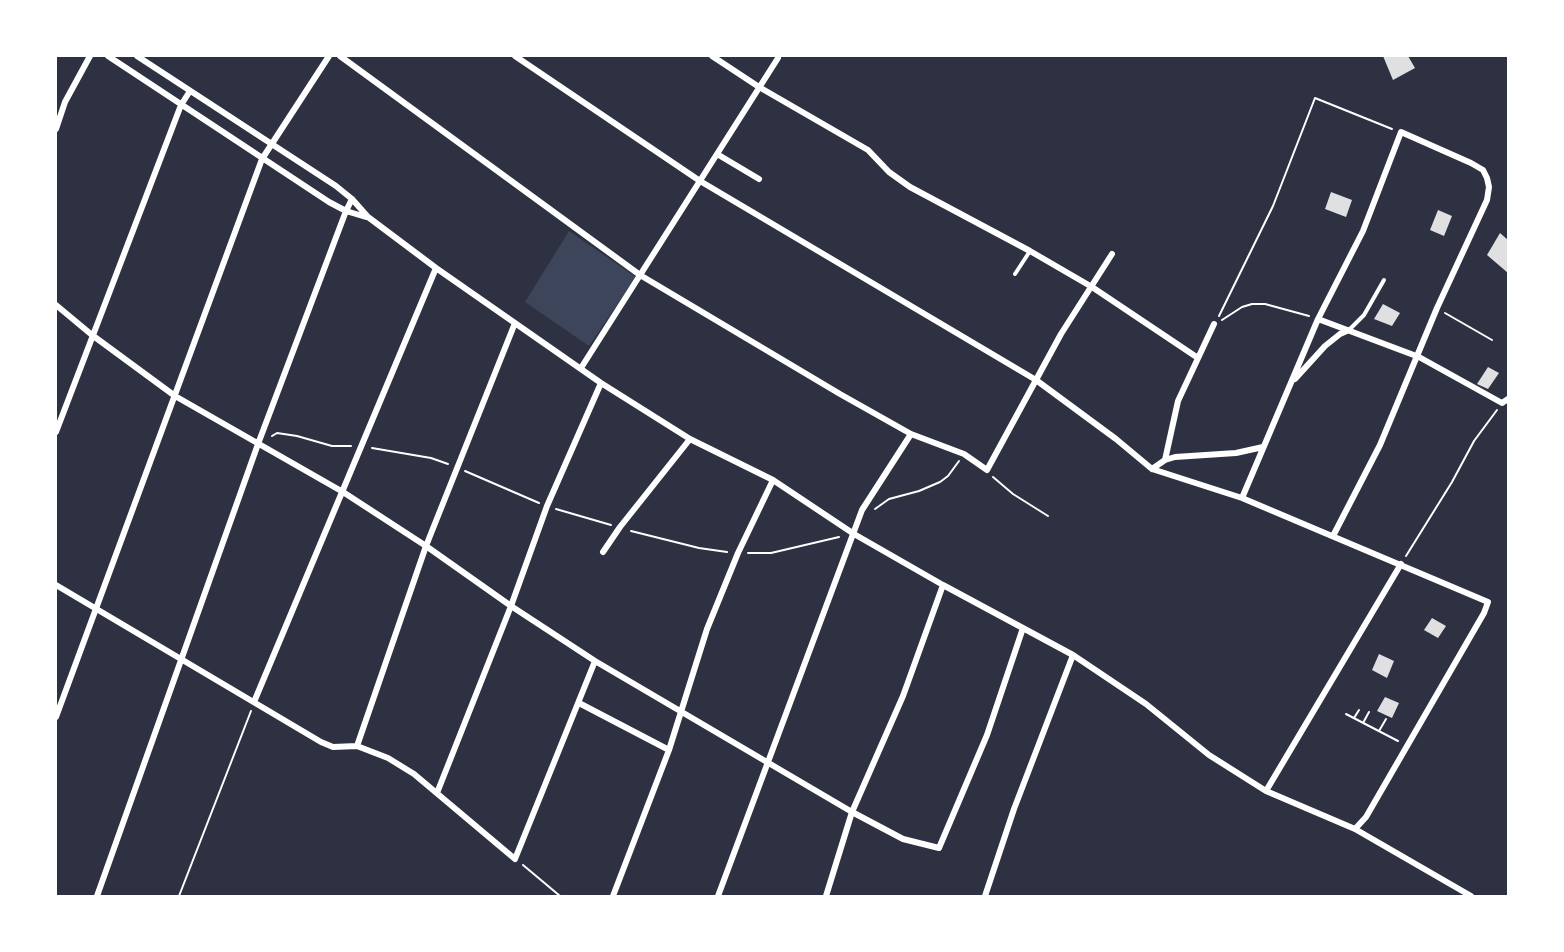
<!DOCTYPE html>
<style>
body{margin:0}
#map{position:relative;width:1564px;height:952px;overflow:hidden;background:#2d3142;font-family:"Noto Sans",sans-serif}
canvas{display:block}
.frame{position:absolute;inset:0;border:57px solid #fff;pointer-events:none}
</style>
<div id="map">
<canvas width="1564" height="952"></canvas>
<div class="frame"></div>
</div>
<script>
const ctx = document.querySelector('canvas').getContext('2d');
ctx.lineJoin = 'round';
function fill(path, color) {
  ctx.fillStyle = color;
  ctx.fill(path, 'evenodd');
}
function shape(rows) {
  const path = new Path2D();
  for (const r of rows) {
    path.moveTo(r[0], r[1]);
    for (let i = 2; i < r.length; i += 2) path.lineTo(r[i], r[i + 1]);
  }
  return path;
}
function strokePath(path, color, width, dash) {
  ctx.strokeStyle = color;
  ctx.lineWidth = width;
  ctx.lineCap = dash ? 'butt' : 'round';
  ctx.setLineDash(dash || []);
  ctx.stroke(path);
}
fill(shape([
 [569,231,636,277,589,346,525,302]
]), '#3c4559');
fill(shape([
 [1383,56,1408,56,1415,68,1393,80],
 [1331,192,1352,200,1346,217,1325,209],
 [1438,210,1452,216,1444,236,1430,230],
 [1500,233,1508,240,1508,273,1487,255],
 [1383,304,1400,313,1392,326,1374,319],
 [1488,367,1499,373,1488,389,1477,384],
 [1432,618,1446,626,1438,638,1424,630],
 [1379,654,1394,661,1387,678,1372,670],
 [1385,697,1399,703,1392,718,1377,711]
]), '#e0e0e3');
strokePath(shape([
 [1445,313,1492,340],
 [1219,316,1273,206,1315,98,1392,129],
 [1222,320,1242,307,1252,304,1265,304,1309,316],
 [272,436,277,433,297,436,332,446,351,446],
 [372,448,431,458,448,464],
 [465,471,539,503],
 [993,477,1013,494,1048,516],
 [556,509,611,525],
 [875,509,889,499,919,491,940,482,948,476,959,461],
 [631,531,699,548,727,552],
 [748,553,771,553,839,537],
 [1406,556,1452,482,1474,441,1497,410],
 [1346,714,1398,741],
 [1354,718,1359,710],
 [1363,723,1369,712],
 [1379,731,1386,719],
 [523,865,560,896],
 [179,896,251,711]
]), '#fff', 2);
strokePath(shape([
 [1015,274,1030,251],
 [1349,330,1364,315,1384,280]
]), '#fff', 4);
strokePath(shape([
 [108,56,329,202,346,211,366,217],
 [137,56,336,186,352,199,368,217,436,268,601,383,690,439,773,480,854,534,943,585,1073,655,1146,704,1209,755,1266,791,1355,829,1471,896],
 [340,56,640,275,840,394,911,434,964,454,987,470,1061,334,1112,254],
 [515,56,700,181,1036,380,1116,439,1152,469,1242,498,1488,602,1484,613,1366,817,1355,829],
 [712,56,759,87,868,150,889,172,910,187,1030,251,1092,287,1198,358],
 [56,129,65,102,90,56],
 [717,154,759,179],
 [56,305,92,335,175,396,343,492,426,546,511,606,595,661,852,812,903,839,939,848,987,735,1023,628],
 [1318,319,1419,357,1502,403,1508,399],
 [581,368,778,58],
 [1295,379,1325,346,1340,334,1349,330],
 [56,432,181,105,190,91],
 [1165,460,1178,401,1214,324],
 [1152,469,1165,460,1175,457,1236,453,1263,447],
 [1242,498,1318,319,1363,231,1401,132,1471,163,1483,170,1487,178,1489,187,1487,200,1437,308,1380,445,1333,536],
 [603,552,620,527,690,439],
 [56,585,321,742,333,747,357,746,388,758,414,774,515,859,595,661],
 [254,702,436,268],
 [579,703,669,750],
 [56,717,262,159,329,56],
 [357,746,426,546,515,323],
 [1266,791,1401,564],
 [437,793,511,606,547,506,601,383],
 [97,896,258,444,346,211,352,199],
 [613,896,669,750,707,629,738,553,773,480],
 [718,896,862,510,911,434],
 [826,896,852,812,903,696,943,585],
 [985,896,1014,809,1073,655]
]), '#fff', 6);
</script>
